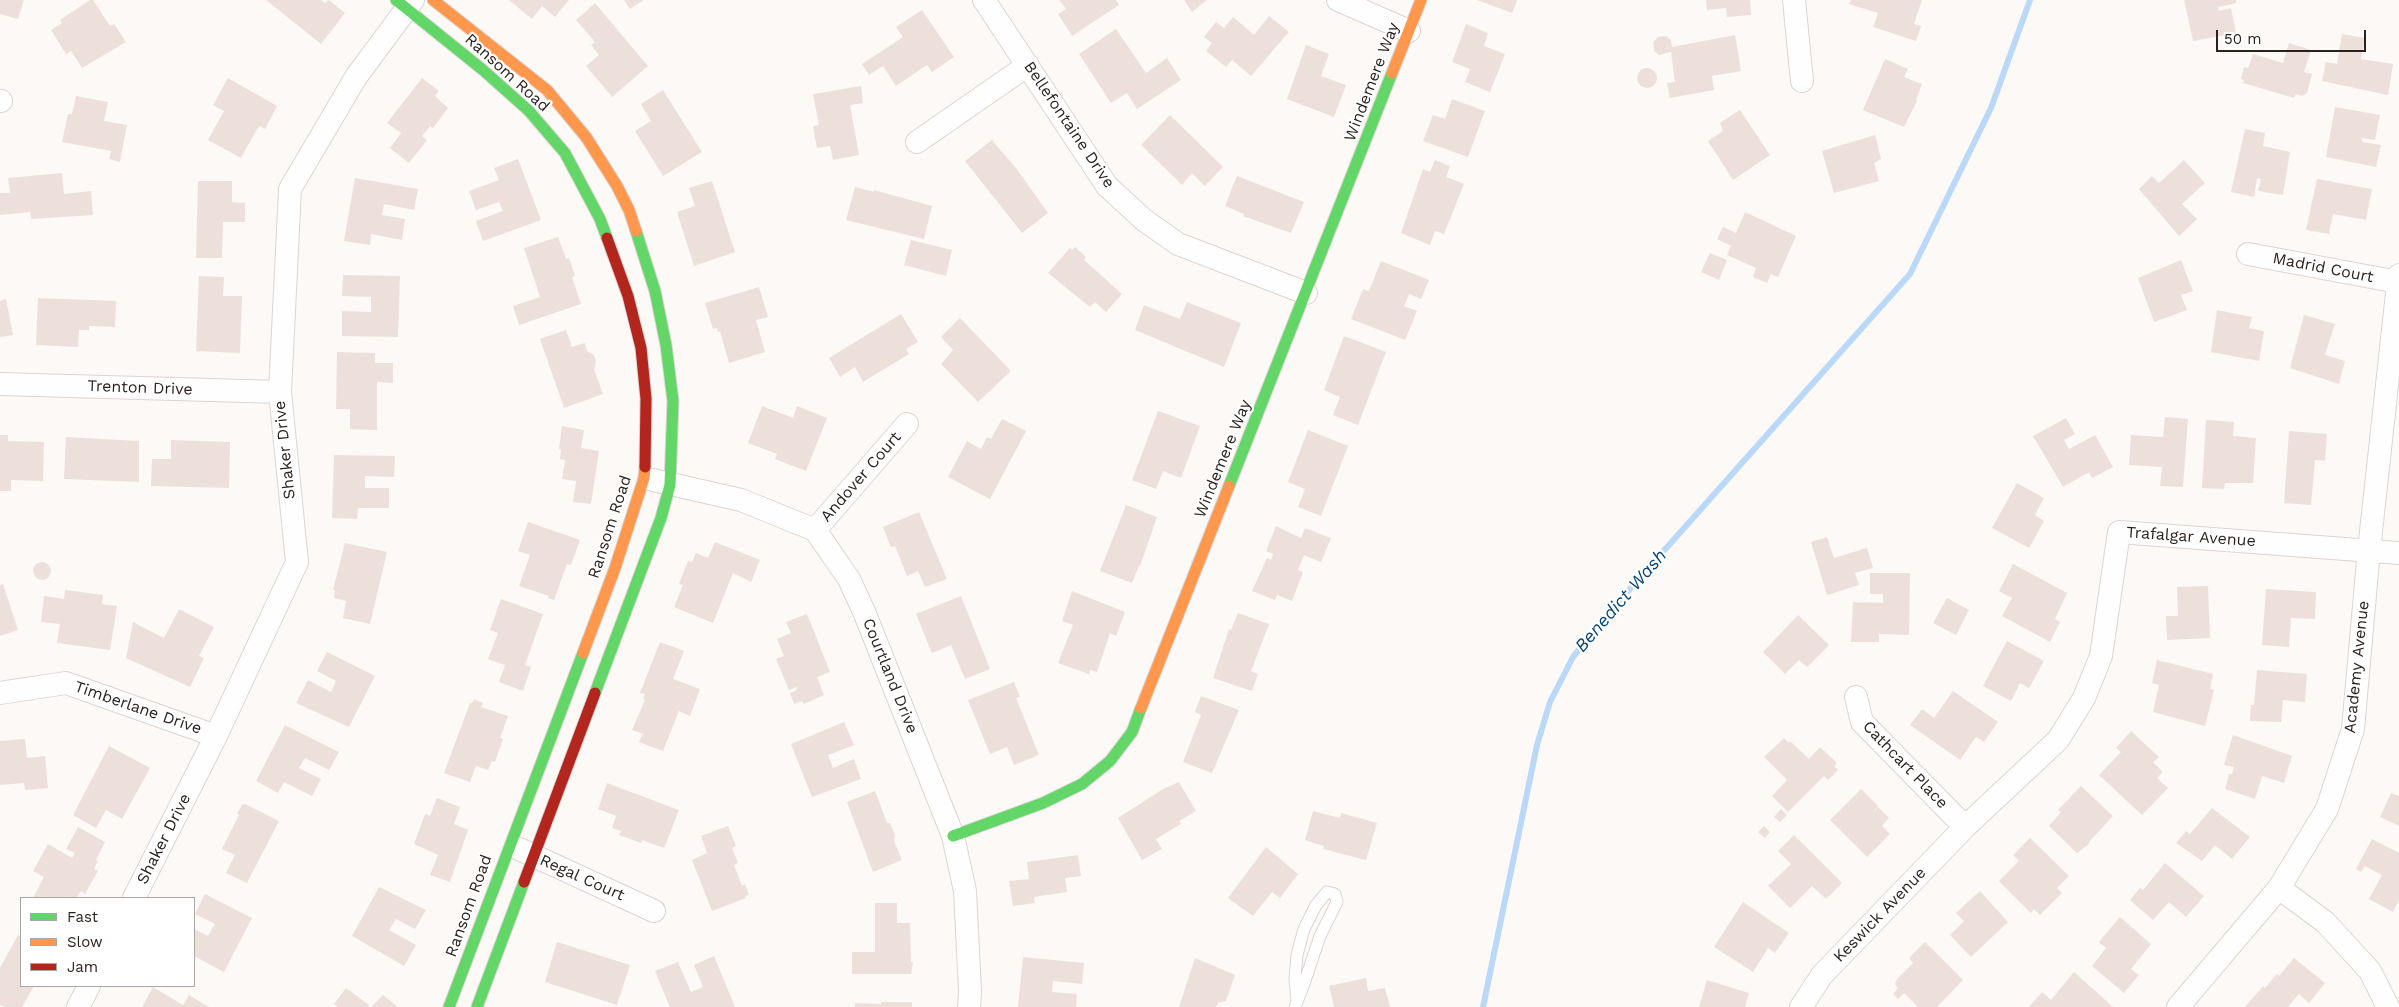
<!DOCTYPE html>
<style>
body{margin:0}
#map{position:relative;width:2399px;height:1007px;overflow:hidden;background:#fcf9f7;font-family:"Work Sans",sans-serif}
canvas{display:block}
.legend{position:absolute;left:20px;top:897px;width:175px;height:90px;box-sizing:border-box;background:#fff;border:1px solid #aaa7a5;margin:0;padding:6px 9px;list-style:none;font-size:15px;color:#2a221e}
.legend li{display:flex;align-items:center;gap:10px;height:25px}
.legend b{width:25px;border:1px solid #aaa7a5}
.scale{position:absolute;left:2216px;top:30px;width:150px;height:22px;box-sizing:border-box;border:2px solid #2a221e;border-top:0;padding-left:6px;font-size:15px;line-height:18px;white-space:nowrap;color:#2a221e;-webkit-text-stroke:4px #fff;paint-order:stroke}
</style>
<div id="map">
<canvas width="2399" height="1007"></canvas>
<ul class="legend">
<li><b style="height:6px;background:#63d668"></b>Fast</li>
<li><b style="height:6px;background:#ff974d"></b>Slow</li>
<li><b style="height:6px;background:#b3261e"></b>Jam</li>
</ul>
<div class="scale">50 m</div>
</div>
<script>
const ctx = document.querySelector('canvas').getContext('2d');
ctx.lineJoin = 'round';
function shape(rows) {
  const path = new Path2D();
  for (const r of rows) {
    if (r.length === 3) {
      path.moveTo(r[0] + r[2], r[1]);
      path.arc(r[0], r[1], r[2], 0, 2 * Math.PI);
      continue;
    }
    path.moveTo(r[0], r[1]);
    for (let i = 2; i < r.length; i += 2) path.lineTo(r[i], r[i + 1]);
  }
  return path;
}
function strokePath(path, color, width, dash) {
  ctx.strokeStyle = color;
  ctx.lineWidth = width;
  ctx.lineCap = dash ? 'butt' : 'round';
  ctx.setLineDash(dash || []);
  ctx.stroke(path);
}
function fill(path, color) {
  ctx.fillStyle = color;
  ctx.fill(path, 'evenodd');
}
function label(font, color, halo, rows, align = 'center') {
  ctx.font = font + ' "Work Sans",sans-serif';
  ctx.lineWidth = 4.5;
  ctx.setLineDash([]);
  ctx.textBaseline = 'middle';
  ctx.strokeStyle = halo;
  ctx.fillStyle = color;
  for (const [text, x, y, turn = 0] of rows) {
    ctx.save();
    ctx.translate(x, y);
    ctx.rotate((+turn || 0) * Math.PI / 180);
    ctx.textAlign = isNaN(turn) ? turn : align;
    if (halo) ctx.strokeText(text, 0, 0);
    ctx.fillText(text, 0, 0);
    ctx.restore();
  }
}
strokePath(shape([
 [1483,1007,1537,745,1550,702,1573,657,1613,608,1910,274,1991,108,2030,0]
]), '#bad8f8', 6);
fill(shape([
 [0,0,24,0,18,19,0,14],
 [90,0,93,0,110,26,114,24,126,42,82,68,71,51,66,54,51,30,62,23,60,20],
 [266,0,321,0,325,3,329,0,345,13,321,44],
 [509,0,569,0,555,17,542,6,532,19],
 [624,0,644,0,630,9],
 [1059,0,1116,0,1119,5,1072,36,1058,14,1066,9],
 [1184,0,1207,0,1192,12],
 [1477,0,1517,0,1512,13],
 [1706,0,1750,0,1751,15,1727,17,1726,8,1707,10],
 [1851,0,1922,0,1914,24,1921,26,1916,41,1873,27,1878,13,1849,4],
 [2184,0,2236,0,2236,3,2218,7,2219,11,2231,8,2236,33,2193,41],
 [595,3,648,66,612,97,586,66,599,55,591,45,595,42,576,20],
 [922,10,954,57,932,72,927,65,896,86,883,66,869,75,862,64,903,37,896,27],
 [1269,16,1289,32,1251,76,1232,60,1226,67,1206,51,1212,43,1204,37,1216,22,1224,28,1233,17,1254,35],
 [1466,24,1488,33,1484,46,1505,54,1490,92,1465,82,1470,69,1452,62],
 [1116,29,1146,73,1167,58,1181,80,1137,109,1127,93,1111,103,1079,54],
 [2342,34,2365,38,2361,59,2393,64,2388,95,2322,81,2326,62,2337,64],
 [1735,35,1741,71,1712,76,1714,90,1670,98,1667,83,1675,82,1671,52,1659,55,1654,51,1653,42,1658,37,1666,36,1671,40,1672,47],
 [2289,43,2311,50,2304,72,2312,74,2307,93,2302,96,2296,94,2294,98,2243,83,2244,80,2241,79,2244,67,2248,68,2253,54,2283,63],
 [1306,45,1329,54,1321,76,1346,85,1334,117,1287,99],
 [1885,59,1908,69,1904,77,1922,84,1916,100,1917,101,1904,127,1863,110],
 [1647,78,10],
 [228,78,277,106,265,129,260,126,257,129,241,158,208,140,224,111,213,105],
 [422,78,439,91,435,96,448,108,433,128,430,126,422,136,427,140,409,163,390,148,401,133,387,123],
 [861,86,863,103,850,105,859,155,833,160,830,146,817,148,813,126,819,125,813,94],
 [663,90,702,152,663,176,635,131,651,121,641,104],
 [76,96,108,102,104,121,127,125,120,162,109,159,111,151,62,142,68,114,72,114],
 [1452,99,1485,111,1468,157,1423,141,1433,115,1445,119],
 [2335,107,2380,115,2375,140,2362,138,2362,142,2381,145,2376,167,2326,157],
 [1740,110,1770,155,1733,180,1708,141,1723,131,1720,123],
 [1170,115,1223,167,1205,186,1192,173,1182,185,1141,145],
 [2245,129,2265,133,2263,146,2290,152,2283,195,2258,191,2261,179,2257,178,2254,197,2231,192],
 [1875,135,1881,159,1874,163,1879,181,1834,193,1822,151],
 [992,140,1016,168,1048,213,1022,233,965,161],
 [518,159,541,220,483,241,476,221,503,211,499,202,476,210,469,191,499,180,494,168],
 [1435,160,1450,166,1446,177,1464,184,1444,234,1435,231,1430,245,1401,233,1423,169,1430,172],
 [2184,160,2205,183,2182,204,2197,219,2179,236,2139,189,2152,176,2159,183],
 [62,173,64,194,91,191,93,215,31,219,30,212,0,215,0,193,10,193,8,178],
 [1237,176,1304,202,1291,233,1243,216,1244,214,1225,206],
 [355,178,418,189,414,210,384,204,382,215,405,219,402,240,371,234,370,245,344,241],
 [2317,179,2372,189,2366,220,2333,214,2329,234,2306,230],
 [198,181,232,181,232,202,245,203,245,222,223,222,222,258,196,258],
 [712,181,735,252,694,266,677,212,695,206,689,188],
 [855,187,874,192,874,190,932,206,924,239,846,220],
 [1745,212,1796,236,1778,277,1771,274,1767,283,1753,277,1756,268,1727,255,1731,246,1717,239,1723,227,1736,233],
 [558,237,566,259,569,258,575,276,572,277,581,304,519,325,513,306,540,297,524,248],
 [911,240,952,250,946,276,904,265],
 [1075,247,1086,257,1084,260,1122,294,1106,312,1095,302,1090,307,1048,273,1070,248,1072,250],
 [1710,253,1727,260,1719,280,1701,272],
 [2181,260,2193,291,2181,295,2187,310,2154,322,2138,278],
 [1381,261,1429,280,1421,299,1409,294,1404,306,1417,311,1405,340,1351,319,1363,289,1369,291],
 [343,275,400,276,398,337,342,336,342,311,371,312,371,297,342,296],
 [199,276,224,277,223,296,242,296,240,353,196,351],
 [759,287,768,317,756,320,765,352,729,363,720,331,718,332,717,328,713,329,705,303],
 [38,298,116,301,115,327,89,326,89,330,79,330,78,347,36,345],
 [6,299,13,335,0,337,0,301],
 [1187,302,1241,323,1224,367,1135,330,1144,305,1180,319],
 [2217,310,2252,317,2249,328,2264,331,2259,361,2211,352],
 [901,314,918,342,906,349,909,354,863,382,855,367,840,377,829,358],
 [2304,315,2335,324,2325,355,2345,361,2339,384,2290,368],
 [960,318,1011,371,978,402,941,364,953,350,941,337],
 [566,330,572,347,585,343,587,351,594,355,596,361,594,369,603,394,564,408,540,339],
 [1344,336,1386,352,1358,425,1333,415,1340,397,1324,390],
 [337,352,375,353,375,363,393,363,393,383,377,382,377,430,350,429,350,409,336,409],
 [762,406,793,418,797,406,827,418,806,471,775,459,777,454,748,443],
 [1158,411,1200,426,1181,478,1163,471,1156,489,1132,480],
 [2165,417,2188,419,2183,487,2160,486,2162,467,2129,465,2131,435,2163,437],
 [2066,418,2075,434,2064,440,2069,449,2095,435,2113,467,2092,478,2089,472,2063,487,2033,436],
 [1002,419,1026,431,990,499,948,477,967,441,981,449,987,437,991,439],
 [2206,420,2234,422,2233,436,2256,438,2253,483,2225,483,2224,489,2202,488],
 [562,426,584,430,581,448,599,451,591,504,573,502,576,481,562,479,565,460,560,459,561,450,559,449],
 [1308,430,1348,446,1321,516,1298,507,1305,489,1288,482],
 [2289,431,2327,434,2325,461,2315,460,2311,505,2284,503],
 [0,435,8,435,8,441,44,442,43,481,11,480,11,491,0,491],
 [66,437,139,441,139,482,64,479],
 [171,440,230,442,229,488,151,486,152,459,171,459],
 [334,455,395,456,394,477,365,476,365,488,389,488,389,508,358,508,357,519,332,518],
 [2017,483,2044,498,2035,515,2044,521,2029,548,1992,528],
 [1126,505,1157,517,1140,566,1139,565,1132,583,1100,571],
 [919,512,947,579,925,587,918,571,907,576,895,546,891,547,883,527],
 [528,522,580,540,571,565,567,564,554,600,548,598,549,596,519,586,530,555,518,551],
 [1276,526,1301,538,1305,528,1331,538,1321,562,1304,555,1298,570,1303,572,1292,601,1277,595,1275,600,1252,591,1267,558,1271,560,1273,554,1266,551],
 [1827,537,1834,558,1867,548,1873,568,1855,573,1859,585,1827,595,1811,542],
 [715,542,760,560,751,582,733,573,713,623,674,607,683,585,679,584,688,561,692,562,696,553,708,558],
 [345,543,387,552,370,624,343,618,346,601,334,598,335,590,333,590],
 [42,571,9],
 [2013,564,2067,593,2055,619,2060,622,2050,642,2002,616,2012,598,1999,591],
 [1870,573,1910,573,1909,635,1879,634,1879,642,1851,642,1853,602,1883,603,1883,594,1870,594],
 [3,584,18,630,0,636,0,585],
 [2208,586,2210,638,2167,640,2166,616,2178,616,2177,587],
 [2266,589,2316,592,2315,619,2291,618,2289,647,2262,645],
 [65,590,103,595,102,604,117,606,110,650,57,643,60,624,41,622,44,596,64,599],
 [1072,591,1125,612,1116,636,1110,633,1097,672,1090,670,1089,674,1058,663,1073,625,1062,621],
 [961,596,990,669,965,679,951,645,932,653,916,614],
 [1947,598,1969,610,1956,635,1933,623],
 [501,599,543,614,525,665,531,667,523,691,499,682,505,665,488,659,498,633,490,630],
 [179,609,214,627,199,656,204,658,190,687,126,658,133,622,164,638],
 [1238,613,1269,624,1251,671,1258,674,1252,691,1213,678,1229,629,1231,630],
 [807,614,830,672,817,677,824,695,804,704,802,701,794,704,790,693,797,690,796,687,789,690,776,659,784,656,777,639,791,633,786,622],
 [1798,615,1829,645,1807,667,1799,660,1785,674,1763,652],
 [2007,641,2044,661,2029,688,2020,683,2011,701,1983,686],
 [660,642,684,651,673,679,700,689,690,716,679,711,663,751,639,742,643,734,632,730,645,700,643,699,645,694,640,693],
 [327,652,375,676,349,727,296,703,308,680,331,692,336,681,317,671],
 [2157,660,2213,674,2210,689,2214,690,2205,726,2153,712,2159,685,2152,683],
 [2257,670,2307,674,2305,702,2283,700,2281,722,2250,721,2251,705,2254,705],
 [1014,682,1020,697,1016,698,1039,755,1014,765,1007,747,990,754,968,700],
 [1953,691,1998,722,1984,742,1976,737,1960,760,1910,725,1922,709,1934,718],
 [1201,696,1239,710,1212,773,1183,762,1201,715,1195,712],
 [474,699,483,703,481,707,508,716,500,738,503,739,495,762,492,761,488,770,476,766,470,782,444,773,470,703,472,703],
 [844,722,854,745,828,755,833,768,854,759,861,779,812,797,791,744],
 [285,725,339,752,329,770,305,758,299,768,321,779,312,796,284,782,278,793,256,781],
 [2131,731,2159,757,2153,762,2163,772,2157,778,2168,788,2142,815,2099,775,2121,752,2116,748],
 [2233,735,2292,756,2284,783,2262,776,2255,799,2225,789,2229,774,2232,774,2234,767,2224,765],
 [1784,738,1789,743,1790,741,1809,759,1820,747,1837,763,1834,766,1838,770,1828,780,1824,776,1788,812,1772,796,1787,780,1764,757],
 [25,739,27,758,45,756,48,788,25,790,24,783,0,785,0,741],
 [109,746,150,768,122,819,106,810,96,828,73,815],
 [1179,782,1196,811,1179,821,1181,824,1156,839,1162,849,1142,860,1118,818,1163,789],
 [607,783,679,810,664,848,642,840,641,843,619,835,621,831,612,828,616,816,598,809],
 [2081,786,2113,816,2089,842,2089,844,2077,853,2049,826,2061,812,2058,810],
 [1861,789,1878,806,1871,815,1878,807,1889,818,1882,826,1890,834,1867,857,1830,820],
 [875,791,887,823,890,823,895,835,894,841,902,860,873,872,847,802],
 [2391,793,2399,796,2399,826,2380,817],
 [437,798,460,807,454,824,468,830,450,882,430,875,438,855,414,844,425,814,430,816],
 [245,804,279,821,247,883,226,873,235,855,222,849,239,815,237,814,242,805],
 [2212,808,2250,837,2232,859,2215,845,2202,861,2176,843,2186,831,2190,834],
 [1781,809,1787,815,1780,822,1774,817],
 [1313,811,1340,818,1341,813,1377,823,1366,860,1323,849,1324,846,1305,840],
 [728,826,736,846,732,848,738,863,734,865,742,886,745,884,749,895,745,896,746,898,712,911,692,860,707,853,701,836],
 [1764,826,1770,832,1765,838,1758,832],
 [78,827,105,842,96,860,98,861,94,869,98,871,85,894,81,891,76,898,33,898,44,877,33,871,48,844,72,858,75,853,66,849],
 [1794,835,1842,883,1826,899,1812,886,1790,908,1768,886,1791,864,1778,851],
 [2030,838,2069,876,2057,888,2062,893,2040,915,2034,909,2031,913,1999,881,2019,861,2013,855],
 [2372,839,2399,853,2399,900,2393,912,2369,899,2382,875,2365,866,2361,872,2356,869],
 [1266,847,1298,874,1280,898,1272,892,1253,916,1228,898],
 [1078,855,1081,876,1065,878,1067,892,1034,897,1035,903,1013,906,1009,881,1029,879,1027,862],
 [2165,863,2204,896,2186,917,2169,902,2153,920,2130,900,2140,888,2143,890],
 [379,887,426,910,415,929,396,919,389,930,416,945,404,966,352,936],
 [1980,891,2008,922,1971,957,1950,935,1964,921,1956,913],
 [205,894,252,918,224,972,194,956,194,929,208,936,215,924,195,914],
 [1743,902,1789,933,1775,953,1768,948,1753,972,1714,947],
 [875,903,897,903,897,923,910,923,911,962,913,962,911,974,852,974,852,952,875,952],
 [2120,917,2151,944,2131,969,2139,975,2124,993,2092,966,2106,948,2099,942],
 [18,935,21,937,21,986,34,986,22,1007,5,1007,0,1005,0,968],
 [557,942,630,965,617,1005,545,982],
 [1925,942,1963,980,1937,1007,1918,1007,1904,993,1898,999,1893,994,1898,988,1895,984,1897,979,1913,963,1909,958],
 [714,956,735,1007,670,1007,655,971,678,962,691,992,703,987,694,965],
 [1023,957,1084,963,1082,984,1053,981,1052,992,1077,994,1076,1007,1018,1007],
 [1195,958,1235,975,1226,1001,1218,1003,1216,1007,1179,1007],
 [2294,958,2325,983,2309,1003,2299,994,2288,1007,2245,1007,2263,986,2265,988,2277,974,2279,976],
 [2074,972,2113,1007,2029,1007,2042,992,2051,1000],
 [1366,978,1368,991,1385,988,1390,1007,1334,1007,1329,986],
 [1707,980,1749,993,1745,1007,1699,1007],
 [153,987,183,1005,189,995,209,1007,142,1007],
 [346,988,369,1005,368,1007,338,1007,334,1004],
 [383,995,398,1007,371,1007],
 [881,1002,912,1002,912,1007,855,1007,855,1003,881,1004]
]), '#ede0da');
const lane = shape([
 [1295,1007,1304,984,1320,936,1337,902,1335,894,1327,892,1316,905,1304,929,1297,955,1295,979,1297,1002]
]);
const street = shape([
 [984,0,1107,186,1144,220,1178,244,1306,293],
 [1338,0,1409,31],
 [1794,0,1802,81],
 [0,101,1,101],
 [917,142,1028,65],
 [2248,254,2398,282],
 [0,384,280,392],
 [653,480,741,500,815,530,849,579,865,614,953,836,965,891,970,991,969,1007],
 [815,530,907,424],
 [0,693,66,683,216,736],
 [1856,697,1862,722,1965,827],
 [519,849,654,911],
 [2279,888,2325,922,2370,971,2388,1007],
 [134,898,216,736,297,562,280,392,290,189,356,77,413,0],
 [78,1007,89,986],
 [1801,1007,1822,975,1965,827,2058,740,2084,698,2101,656,2119,532,2399,553],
 [2178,1007,2279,888,2327,809,2353,729,2369,550,2399,275]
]);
const fast = shape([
 [396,0,483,70,529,111,565,153,600,219,607,238],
 [1229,486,1392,73],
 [595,693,661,518,670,485,673,401,666,345,655,291,636,231],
 [953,836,1043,803,1082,784,1110,761,1132,732,1141,708],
 [449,1007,583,653],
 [477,1007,524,882]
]);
const slow = shape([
 [433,0,547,90,586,137,617,186,629,210,636,231],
 [1392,73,1421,0],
 [583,653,615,568,644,478,645,467],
 [1141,708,1229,486]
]);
const jam = shape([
 [607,238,628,296,641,348,646,399,645,467],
 [524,882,595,693]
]);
strokePath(lane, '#dbd5d3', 13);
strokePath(street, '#dbd5d3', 24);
strokePath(fast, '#dbd5d3', 13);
strokePath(slow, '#dbd5d3', 13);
strokePath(jam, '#dbd5d3', 13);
strokePath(lane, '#fffefe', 11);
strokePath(street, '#fffefe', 22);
strokePath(fast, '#63d668', 11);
strokePath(slow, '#ff974d', 11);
strokePath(jam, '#b3261e', 11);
label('16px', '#2a221e', '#fff', [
 ["Ransom Road",507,73,42],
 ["Windemere Way",1372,82,-69],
 ["Bellefontaine Drive",1069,125,56],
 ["Madrid Court",2323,268,11],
 ["Trenton Drive",140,388,2],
 ["Shaker Drive",285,450,-96],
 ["Windemere Way",1223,459,-68],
 ["Andover Court",861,477,-49],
 ["Ransom Road",610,527,-72],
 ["Trafalgar Avenue",2191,537,4],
 ["Academy Avenue",2357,667,-84],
 ["Courtland Drive",890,676,68],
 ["Timberlane Drive",138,708,19],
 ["Cathcart Place",1905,765,46],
 ["Shaker Drive",164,839,-63],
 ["Regal Court",582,878,24],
 ["Ransom Road",469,906,-70],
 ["Keswick Avenue",1880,915,-46]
]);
label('italic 18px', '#024376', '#fff', [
 ["Benedict Wash",1621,601,-49]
]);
</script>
